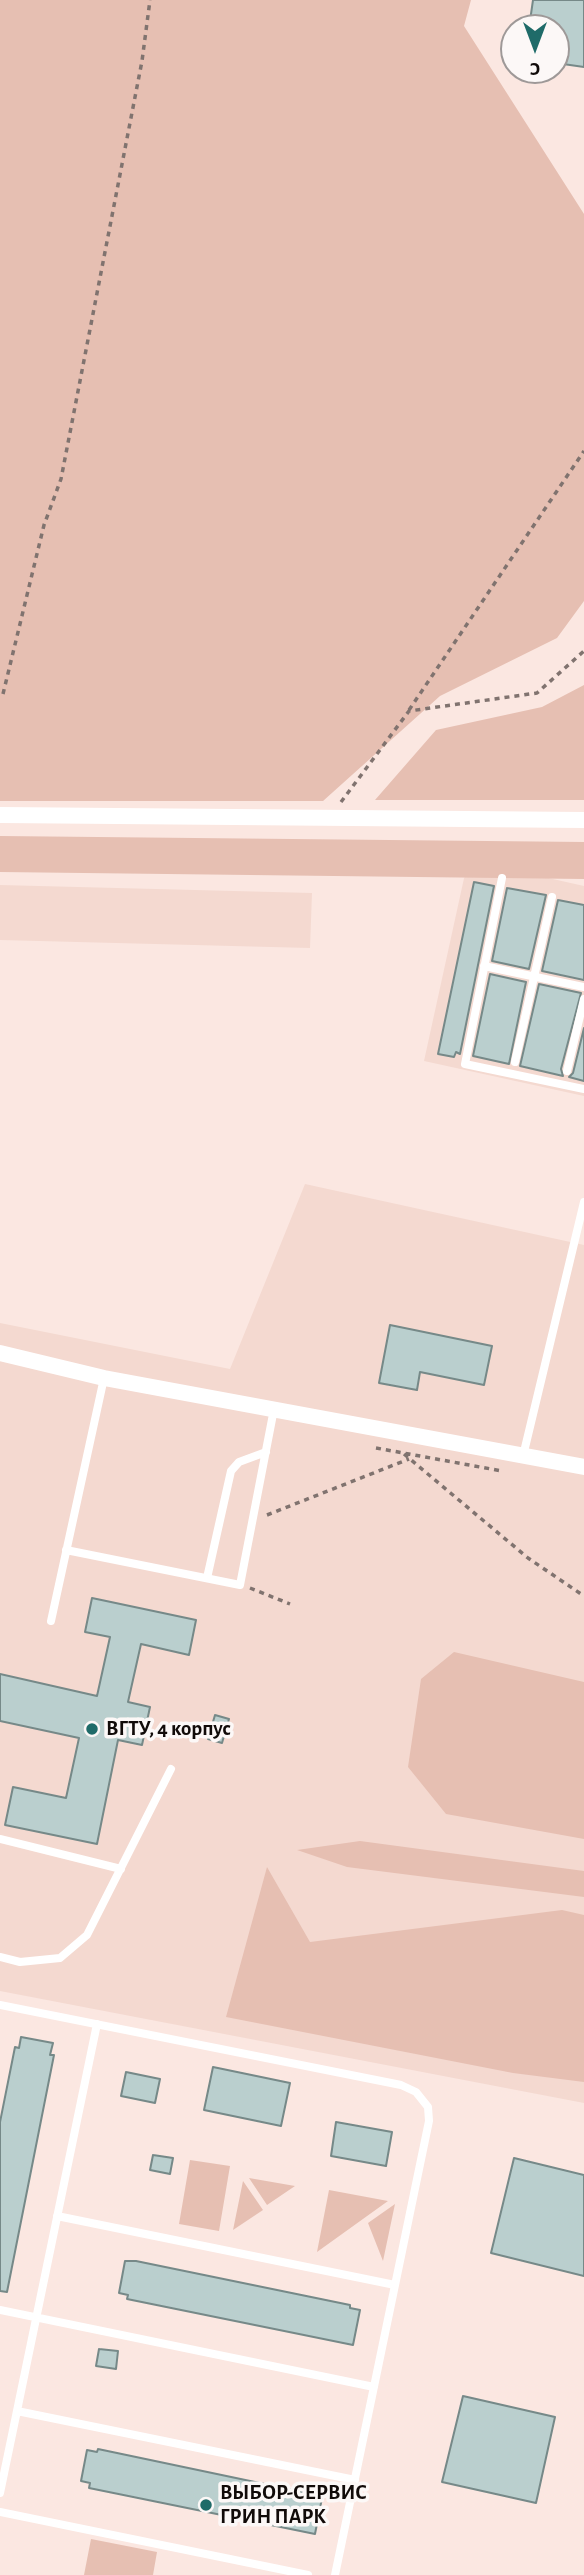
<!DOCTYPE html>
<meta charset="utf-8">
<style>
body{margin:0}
#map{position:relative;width:584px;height:2575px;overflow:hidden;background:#fbe7e1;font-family:"Alegreya Sans",sans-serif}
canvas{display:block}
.north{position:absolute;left:500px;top:14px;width:70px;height:70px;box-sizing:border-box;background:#fcf8f7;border:2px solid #9e9998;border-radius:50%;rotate:180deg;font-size:19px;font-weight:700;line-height:28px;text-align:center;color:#110b09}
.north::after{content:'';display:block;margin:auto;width:24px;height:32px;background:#1f6b69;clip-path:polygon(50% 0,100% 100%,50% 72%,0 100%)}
</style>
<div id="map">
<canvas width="584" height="2575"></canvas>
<div class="north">С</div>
</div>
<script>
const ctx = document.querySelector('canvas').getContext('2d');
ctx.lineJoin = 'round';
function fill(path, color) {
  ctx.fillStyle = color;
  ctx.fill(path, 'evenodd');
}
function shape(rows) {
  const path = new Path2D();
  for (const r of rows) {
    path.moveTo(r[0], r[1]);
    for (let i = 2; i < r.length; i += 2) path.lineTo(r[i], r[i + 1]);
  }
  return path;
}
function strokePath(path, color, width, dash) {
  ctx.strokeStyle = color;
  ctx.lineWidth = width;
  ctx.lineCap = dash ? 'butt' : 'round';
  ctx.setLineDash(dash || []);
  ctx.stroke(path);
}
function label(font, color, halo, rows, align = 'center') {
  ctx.font = font + ' "Alegreya Sans",sans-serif';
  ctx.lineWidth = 7;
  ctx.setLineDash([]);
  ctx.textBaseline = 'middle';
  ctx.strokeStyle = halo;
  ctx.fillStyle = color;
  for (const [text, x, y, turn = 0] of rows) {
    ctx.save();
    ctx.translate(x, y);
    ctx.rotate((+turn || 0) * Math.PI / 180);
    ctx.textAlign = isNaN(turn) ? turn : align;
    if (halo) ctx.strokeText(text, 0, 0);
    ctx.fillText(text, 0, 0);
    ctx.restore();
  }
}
fill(shape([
 [468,860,584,886,584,1096,424,1061],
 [0,885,312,893,310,948,0,940],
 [305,1184,584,1245,584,2103,0,1991,0,1323,230,1369]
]), '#f4d9d0');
fill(shape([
 [0,0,471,0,464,26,584,214,584,601,557,638,440,696,323,801,0,801],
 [584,685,584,800,375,800,436,730,542,707],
 [0,836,584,842,584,879,0,872],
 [454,1652,584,1682,584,1839,446,1814,408,1767,421,1679],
 [360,1841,584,1871,584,1897,347,1867,297,1850],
 [267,1867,310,1942,562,1910,584,1915,584,2082,513,2073,226,2017],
 [190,2160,230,2166,219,2231,179,2224],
 [249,2178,295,2186,267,2205],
 [243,2181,263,2210,233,2230],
 [329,2190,388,2201,317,2252],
 [395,2204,383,2261,368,2223],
 [91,2539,157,2552,153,2575,84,2575]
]), '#e6bfb2');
const building = shape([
 [533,0,584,0,584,67,556,63,556,28,529,28,533,0],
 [474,882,494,886,460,1054,456,1052,454,1057,438,1054,474,882],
 [507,888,546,895,529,969,492,961,507,888],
 [558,900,584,905,584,980,542,971,558,900],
 [490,974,526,982,509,1064,473,1056,490,974],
 [539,984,581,993,561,1069,563,1076,520,1066,539,984],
 [584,1028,584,1081,569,1077,573,1073,584,1028],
 [390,1325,492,1346,484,1385,420,1372,417,1390,379,1383,390,1325],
 [92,1598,196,1620,189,1655,141,1644,128,1702,150,1707,142,1745,118,1740,97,1844,5,1825,13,1787,66,1798,79,1738,0,1721,0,1674,97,1696,110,1637,85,1632,92,1598],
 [215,1715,229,1719,222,1743,208,1739,215,1715],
 [21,2037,53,2043,50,2055,54,2055,7,2292,0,2291,0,2122,15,2047,19,2048,21,2037],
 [213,2067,290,2083,281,2126,204,2110,213,2067],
 [126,2072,160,2079,155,2103,121,2096,126,2072],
 [336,2122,392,2132,386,2166,331,2156,336,2122],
 [153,2155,173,2158,170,2174,150,2170,153,2155],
 [514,2158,584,2175,584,2276,491,2253,514,2158],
 [125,2261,136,2261,350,2305,350,2308,360,2310,353,2345,127,2299,128,2295,119,2293,125,2261],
 [99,2349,118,2351,116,2369,96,2366,99,2349],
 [463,2396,555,2417,536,2503,442,2482,463,2396],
 [98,2449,312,2494,312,2497,322,2498,315,2534,89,2488,90,2483,81,2481,87,2450,97,2452,98,2449]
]);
fill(building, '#bacfce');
strokePath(building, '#768988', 2);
strokePath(shape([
 [3,694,44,525,61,479,142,61,150,0],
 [409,710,584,451],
 [341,802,409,711,537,693,584,651],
 [376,1448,502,1471],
 [404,1454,528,1558,584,1596],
 [267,1515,409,1459],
 [250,1588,290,1604]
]), '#80736f', 3.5, [5, 5]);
strokePath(shape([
 [502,878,465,1064,584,1089],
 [484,966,584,987],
 [515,1062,552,897],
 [567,1071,584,999],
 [523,1456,584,1202],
 [66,1550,240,1585,274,1409],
 [207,1578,231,1471,239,1462,266,1452],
 [51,1621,104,1378],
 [0,1839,121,1869],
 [0,1957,20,1962,60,1958,87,1935,171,1769],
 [0,2005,401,2085,416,2092,428,2107,429,2121,335,2575],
 [57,2216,395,2285],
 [0,2310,374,2387],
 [17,2411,355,2480],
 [0,2493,97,2024],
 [0,2512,308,2575]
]), '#fff', 8);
strokePath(shape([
 [0,815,584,820],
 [0,1353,104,1378,584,1467]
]), '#fff', 16);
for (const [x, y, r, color] of [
 [92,1729,7,"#1f6b69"],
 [206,2505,7,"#1f6b69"]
]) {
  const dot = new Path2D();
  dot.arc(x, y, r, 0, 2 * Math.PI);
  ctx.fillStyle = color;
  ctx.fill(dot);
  strokePath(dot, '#fcf8f7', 2.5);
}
label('bold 21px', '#110b09', '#fcf8f7', [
 ["ВГТУ, 4 корпус",106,1729],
 ["ВЫБОР-СЕРВИС",220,2493],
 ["ГРИН ПАРК",220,2517]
], 'left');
</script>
